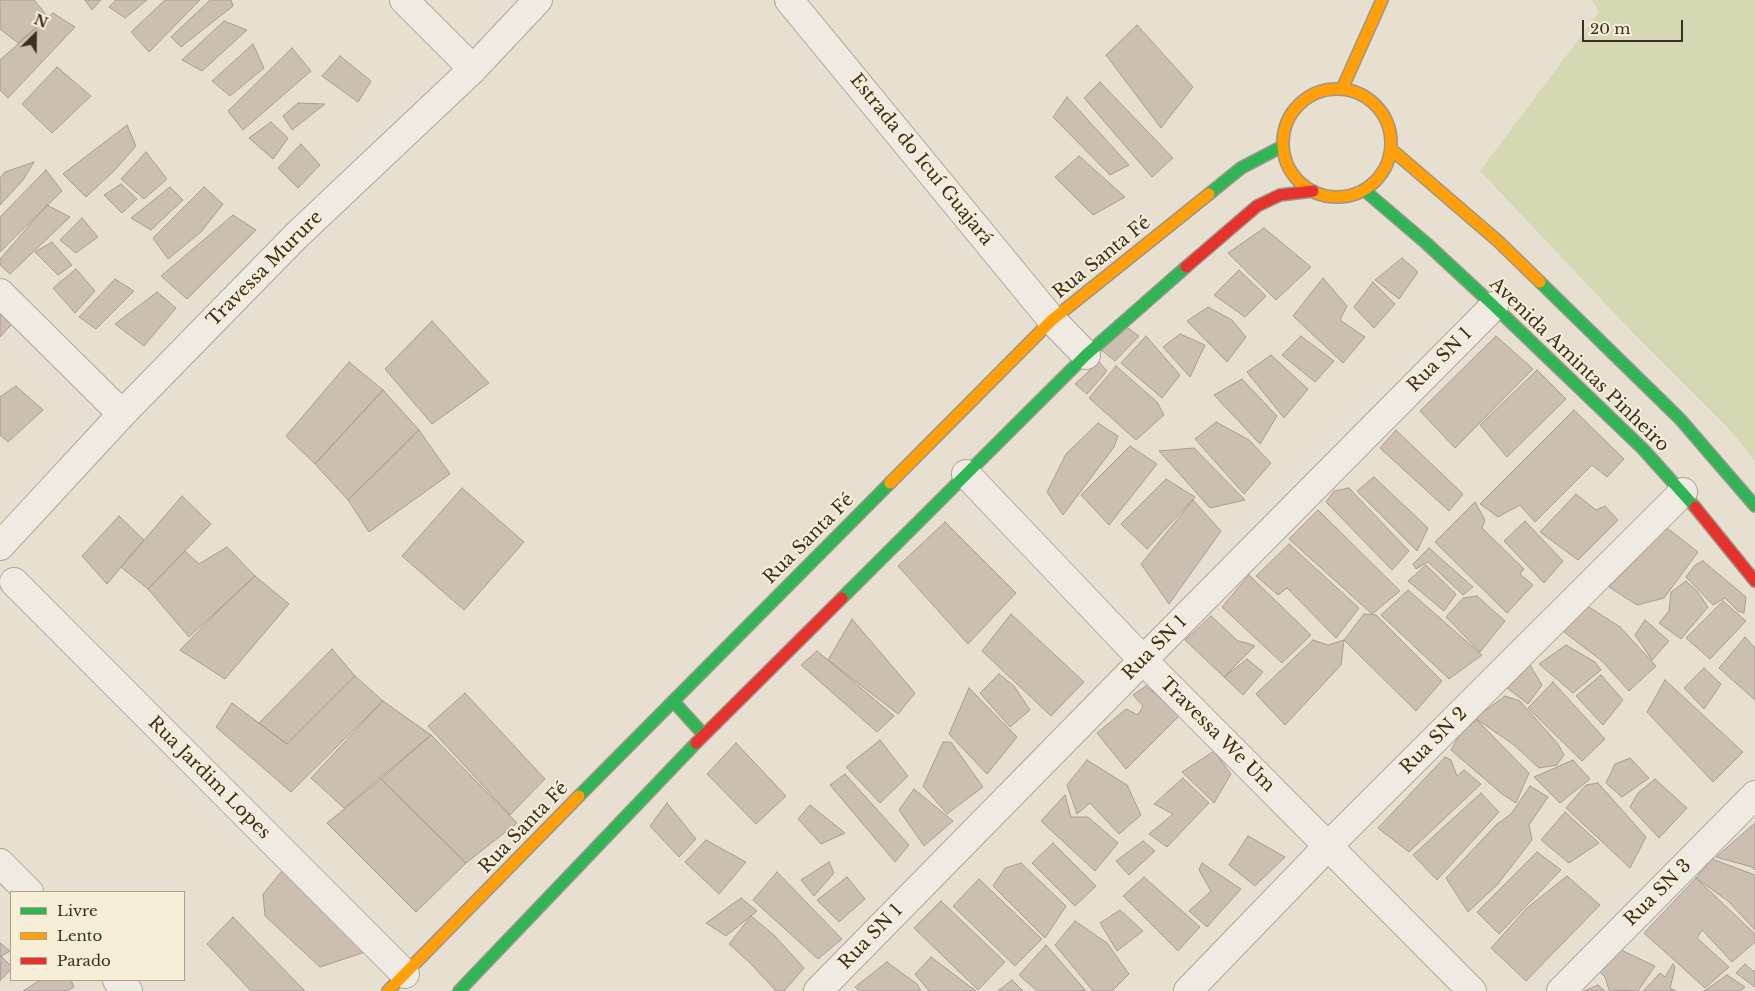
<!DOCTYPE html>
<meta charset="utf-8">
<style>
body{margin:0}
#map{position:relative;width:1755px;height:991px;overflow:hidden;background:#e7e0d1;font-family:"Libre Baskerville",serif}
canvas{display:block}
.legend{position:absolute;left:10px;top:891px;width:175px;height:90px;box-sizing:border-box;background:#f7eed8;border:1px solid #ada18e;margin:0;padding:6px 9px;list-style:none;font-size:15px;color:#3d2e20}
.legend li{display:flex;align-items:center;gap:10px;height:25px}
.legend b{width:25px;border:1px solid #ada18e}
.north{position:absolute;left:10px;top:10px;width:50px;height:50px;-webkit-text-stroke:4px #f7eed8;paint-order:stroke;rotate:23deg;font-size:14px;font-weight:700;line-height:20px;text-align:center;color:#3d2e20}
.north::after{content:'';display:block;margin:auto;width:18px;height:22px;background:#3d2e20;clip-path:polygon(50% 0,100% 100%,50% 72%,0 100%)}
.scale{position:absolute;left:1582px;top:20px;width:101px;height:22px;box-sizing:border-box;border:2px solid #3d2e20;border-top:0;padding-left:6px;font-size:15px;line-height:18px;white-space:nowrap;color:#3d2e20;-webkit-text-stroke:4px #f7eed8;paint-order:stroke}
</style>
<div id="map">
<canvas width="1755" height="991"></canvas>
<ul class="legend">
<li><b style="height:6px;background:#30b455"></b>Livre</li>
<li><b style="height:6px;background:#ff9f0a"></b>Lento</li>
<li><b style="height:6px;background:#e5322d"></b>Parado</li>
</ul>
<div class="north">N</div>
<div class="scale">20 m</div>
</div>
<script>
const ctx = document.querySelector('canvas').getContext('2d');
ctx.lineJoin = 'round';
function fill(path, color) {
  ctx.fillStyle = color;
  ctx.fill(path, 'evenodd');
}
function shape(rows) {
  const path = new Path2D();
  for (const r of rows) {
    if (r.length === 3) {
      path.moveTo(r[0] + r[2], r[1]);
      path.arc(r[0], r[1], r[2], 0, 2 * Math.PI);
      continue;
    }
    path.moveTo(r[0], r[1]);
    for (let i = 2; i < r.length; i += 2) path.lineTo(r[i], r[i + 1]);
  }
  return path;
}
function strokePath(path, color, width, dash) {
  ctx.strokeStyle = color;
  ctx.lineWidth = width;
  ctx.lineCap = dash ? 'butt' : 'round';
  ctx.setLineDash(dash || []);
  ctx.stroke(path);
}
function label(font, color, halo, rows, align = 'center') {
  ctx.font = font + ' "Libre Baskerville",serif';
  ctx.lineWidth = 4;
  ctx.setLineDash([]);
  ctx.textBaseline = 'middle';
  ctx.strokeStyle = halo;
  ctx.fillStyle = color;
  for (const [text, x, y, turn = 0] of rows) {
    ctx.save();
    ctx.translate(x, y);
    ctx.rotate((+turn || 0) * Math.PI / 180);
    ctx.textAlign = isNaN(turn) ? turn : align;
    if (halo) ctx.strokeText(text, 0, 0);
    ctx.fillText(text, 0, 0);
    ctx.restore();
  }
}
fill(shape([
 [1592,0,1755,0,1755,461,1730,430,1636,336,1480,171,1599,12]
]), '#d6d7b3');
const building = shape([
 [0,0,34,0,48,17,18,43,0,29,0,0],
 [85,0,101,0,92,10,85,0],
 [116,0,147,0,125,18,109,7,116,0],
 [165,0,200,0,149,52,131,32,165,0],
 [210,0,231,0,233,6,181,47,171,37,210,0],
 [53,13,75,27,8,98,0,90,0,60,53,13],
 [224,21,247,30,202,71,182,60,224,21],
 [1137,25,1193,87,1161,128,1106,55,1137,25],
 [253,44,264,68,230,96,212,81,253,44],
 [292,48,311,71,243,130,228,111,292,48],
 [340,56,371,81,358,102,322,76,340,56],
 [57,67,91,96,52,133,22,104,57,67],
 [1100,82,1173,158,1152,177,1084,98,1100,82],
 [1067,97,1129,165,1110,175,1053,117,1067,97],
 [298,103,325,104,292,130,283,116,298,103],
 [271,122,288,138,273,159,249,138,271,122],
 [127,125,136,146,115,170,86,197,63,174,127,125],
 [301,144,320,165,298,188,278,168,301,144],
 [146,152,167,179,144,199,121,179,146,152],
 [1079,156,1125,197,1093,215,1055,177,1079,156],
 [34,162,23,180,0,205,0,178,5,172,34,162],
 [46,170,62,191,0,252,0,217,46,170],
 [121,184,137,199,122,213,104,195,121,184],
 [170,187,183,200,151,230,131,218,170,187],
 [204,187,223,204,201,232,168,259,153,238,204,187],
 [47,205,70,217,10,274,0,265,0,259,47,205],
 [233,215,256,230,187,299,161,276,233,215],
 [82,218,98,237,76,253,60,240,82,218],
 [1264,228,1311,267,1276,300,1228,253,1264,228],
 [52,242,72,265,58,275,35,252,52,242],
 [1402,258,1418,272,1399,299,1375,280,1402,258],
 [76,269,95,291,75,313,53,288,76,269],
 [1239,270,1266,296,1245,317,1214,295,1239,270],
 [1323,278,1347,306,1340,320,1365,337,1343,363,1293,316,1323,278],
 [115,279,134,291,96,329,79,317,115,279],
 [1373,282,1395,304,1374,328,1354,307,1373,282],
 [157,292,176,308,144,346,115,324,157,292],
 [1208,307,1232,320,1246,337,1227,362,1187,321,1208,307],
 [0,308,12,324,0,337,0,308],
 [432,321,489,383,432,424,385,369,432,321],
 [1125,326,1139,336,1115,361,1099,348,1125,326],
 [1180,334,1205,345,1190,377,1163,347,1180,334],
 [1146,336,1180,375,1162,398,1121,363,1146,336],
 [1301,336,1334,361,1315,382,1282,355,1301,336],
 [1496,336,1533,369,1455,448,1420,411,1496,336],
 [1271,355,1308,389,1284,418,1247,372,1271,355],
 [349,362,383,390,315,464,286,436,349,362],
 [1099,362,1107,371,1087,394,1075,384,1099,362],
 [1116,366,1157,402,1164,415,1136,440,1089,398,1116,366],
 [1537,370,1566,399,1507,457,1480,425,1537,370],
 [1242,379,1277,416,1260,444,1214,395,1242,379],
 [16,386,43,410,8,442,0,435,0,397,16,386],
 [383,390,419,430,348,500,315,464,383,390],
 [1574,410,1624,459,1607,477,1592,465,1535,522,1520,505,1498,517,1480,504,1574,410],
 [1216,422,1249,440,1271,463,1244,494,1195,439,1216,422],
 [1098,423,1118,436,1114,447,1063,515,1047,492,1066,454,1098,423],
 [419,430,450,474,369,532,348,500,419,430],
 [1396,430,1463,494,1449,511,1380,448,1396,430],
 [1130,446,1157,464,1109,525,1081,495,1130,446],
 [1194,448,1245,500,1210,508,1159,451,1194,448],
 [1374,477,1428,528,1417,551,1357,491,1374,477],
 [1166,479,1195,497,1147,549,1121,524,1166,479],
 [462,488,524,542,464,610,402,556,462,488],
 [1349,488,1409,551,1392,570,1326,502,1334,491,1349,488],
 [1576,494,1596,510,1605,506,1618,520,1578,560,1540,532,1576,494],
 [182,496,211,524,148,589,121,567,182,496],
 [1193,500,1221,531,1169,604,1141,564,1193,500],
 [1475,502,1485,520,1482,528,1524,569,1520,574,1533,585,1507,613,1435,542,1475,502],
 [1318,510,1400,591,1372,614,1289,539,1318,510],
 [119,516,144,540,107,584,82,556,119,516],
 [1525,521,1563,561,1544,583,1504,541,1525,521],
 [945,522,1016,593,968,644,898,566,945,522],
 [1667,528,1698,552,1664,598,1637,605,1609,587,1667,528],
 [1289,544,1359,608,1336,638,1287,588,1278,595,1256,576,1289,544],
 [227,547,255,576,189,637,148,589,185,551,199,564,227,547],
 [1429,548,1473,587,1463,595,1428,562,1416,569,1413,564,1429,548],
 [1703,561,1746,597,1744,613,1738,611,1725,598,1713,605,1686,577,1695,565,1703,561],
 [1426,565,1456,594,1444,611,1408,581,1426,565],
 [1249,575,1311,635,1282,663,1222,607,1249,575],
 [255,576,289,604,225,679,180,650,223,606,255,576],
 [1686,581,1697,591,1708,607,1681,639,1659,623,1669,611,1671,592,1686,581],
 [1408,590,1482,655,1449,679,1381,615,1408,590],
 [1477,596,1505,621,1480,652,1446,617,1463,598,1477,596],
 [1723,601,1746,621,1710,659,1686,638,1723,601],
 [1586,605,1620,627,1656,666,1629,691,1602,661,1564,632,1586,605],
 [1011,614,1084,682,1051,716,982,651,1011,614],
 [1364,614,1376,615,1442,681,1416,711,1344,640,1364,614],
 [1211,616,1238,641,1247,643,1255,646,1224,677,1185,640,1211,616],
 [852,619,915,693,898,714,828,660,852,619],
 [1645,620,1669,641,1652,660,1635,635,1645,620],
 [1745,637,1755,648,1755,700,1719,668,1745,637],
 [1313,640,1328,645,1344,640,1341,665,1285,725,1256,694,1313,640],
 [1566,645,1595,662,1601,670,1573,693,1539,664,1566,645],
 [332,649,355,676,287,744,259,723,332,649],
 [817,651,828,660,894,716,877,732,801,665,817,651],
 [1247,659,1263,672,1243,695,1224,677,1247,659],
 [1528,662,1542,685,1528,704,1506,687,1528,662],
 [1704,668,1721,684,1704,709,1684,688,1704,668],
 [999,674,1014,686,1030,710,1010,727,980,693,999,674],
 [1601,675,1623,700,1603,725,1576,696,1601,675],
 [355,676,383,701,291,792,216,727,232,703,287,744,355,676],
 [1665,680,1743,752,1713,782,1647,712,1665,680],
 [1553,682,1605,739,1582,761,1528,708,1553,682],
 [1146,686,1180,715,1126,769,1097,733,1126,709,1138,715,1143,706,1133,695,1146,686],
 [969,688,1017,737,987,774,949,734,969,688],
 [465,693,545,779,510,815,428,726,465,693],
 [1505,696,1520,701,1558,744,1564,755,1557,765,1539,768,1514,745,1475,718,1505,696],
 [383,701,431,735,344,808,311,778,383,701],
 [1477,720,1529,773,1516,803,1502,794,1451,750,1461,732,1477,720],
 [431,735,517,823,466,863,381,779,431,735],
 [880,740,908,776,880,803,846,767,880,740],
 [943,742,951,742,983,787,947,814,923,786,943,742],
 [736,743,786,796,756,824,707,774,736,743],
 [1214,751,1231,774,1214,803,1182,772,1214,751],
 [1445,757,1451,760,1457,776,1464,770,1481,784,1409,852,1378,828,1445,757],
 [1630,758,1649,778,1622,797,1606,783,1615,764,1630,758],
 [1087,760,1127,785,1141,815,1119,834,1090,803,1077,814,1067,785,1087,760],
 [1573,760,1590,779,1560,803,1534,777,1573,760],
 [845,774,909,845,895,862,830,785,845,774],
 [1183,778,1209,803,1167,847,1149,834,1173,814,1154,804,1183,778],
 [381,779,466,863,416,912,327,823,381,779],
 [1655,779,1687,808,1659,838,1630,807,1638,793,1655,779],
 [1598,783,1646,837,1630,868,1566,808,1586,785,1598,783],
 [1530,786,1548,797,1529,825,1532,840,1497,885,1468,912,1446,878,1497,824,1511,814,1530,786],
 [914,789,953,821,924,846,899,810,914,789],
 [1481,793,1499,812,1437,880,1413,855,1481,793],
 [1065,795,1071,817,1088,817,1118,843,1095,871,1041,821,1065,795],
 [667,803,696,839,679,857,650,826,667,803],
 [810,805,845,833,821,844,798,819,810,805],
 [1565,812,1599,843,1569,863,1541,840,1565,812],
 [1755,823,1755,870,1752,867,1716,857,1755,823],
 [1248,836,1285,857,1255,886,1229,865,1248,836],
 [706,840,746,862,719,894,685,862,706,840],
 [1143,841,1155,851,1129,875,1116,861,1143,841],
 [1053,843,1096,886,1075,906,1032,863,1053,843],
 [1537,852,1561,870,1499,934,1477,912,1537,852],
 [1712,859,1755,875,1755,930,1728,901,1696,878,1712,859],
 [829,862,834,873,814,896,801,880,829,862],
 [1021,863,1066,906,1045,938,993,886,1005,868,1021,863],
 [1202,863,1241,889,1207,927,1189,911,1211,891,1199,870,1202,863],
 [287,865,374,949,320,967,265,916,263,894,287,865],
 [777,872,842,939,818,959,753,900,777,872],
 [1567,876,1600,905,1526,981,1491,948,1527,908,1567,876],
 [847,877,865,899,839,922,817,900,847,877],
 [1144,877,1200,927,1178,951,1123,896,1144,877],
 [1696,878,1755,934,1755,942,1732,962,1702,930,1697,938,1729,967,1705,988,1644,933,1696,878],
 [979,879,1042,939,1015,966,953,906,979,879],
 [741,898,757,911,726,936,706,923,741,898],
 [941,901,1005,962,978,990,914,928,941,901],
 [1120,910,1143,931,1117,951,1100,923,1120,910],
 [751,916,775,936,804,968,784,991,776,991,750,963,729,944,751,916],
 [233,917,305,991,251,991,207,944,233,917],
 [1075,921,1107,943,1129,974,1112,991,1093,991,1055,945,1075,921],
 [0,943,10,951,0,957,0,943],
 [1046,945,1086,991,1037,991,1019,975,1046,945],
 [1610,950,1621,950,1655,966,1638,991,1609,990,1605,977,1600,972,1610,950],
 [1,956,11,966,11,969,0,981,1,956],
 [931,957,976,991,929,991,915,974,931,957],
 [887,962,917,984,921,991,859,991,855,987,887,962],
 [1673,964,1675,968,1670,988,1676,991,1643,991,1660,973,1665,977,1673,964],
 [1745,964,1754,972,1755,970,1755,987,1736,973,1745,964],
 [1727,975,1745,987,1741,991,1704,991,1727,975],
 [40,980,71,980,74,987,67,991,23,991,40,980],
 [1012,980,1023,991,998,991,1012,980],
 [1598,985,1605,991,1584,991,1598,985]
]);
fill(building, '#cbbfb2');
strokePath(building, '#a89c90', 1);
const street = shape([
 [404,0,473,69],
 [789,0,1052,320,1086,355],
 [0,293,122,414],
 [966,474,1143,660,1472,991],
 [0,546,122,414,296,236,473,69,538,0],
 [14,582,405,974],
 [0,863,29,892],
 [117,980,128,991],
 [818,991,1143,660,1494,306],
 [1188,991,1328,846,1683,492],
 [1561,991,1755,795]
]);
const fast = shape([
 [1364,190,1426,243,1494,306,1643,449,1695,507],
 [1209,194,1241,168,1283,146],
 [1540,282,1680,419,1755,506],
 [842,598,1086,355,1186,267],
 [673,701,704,735],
 [579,796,890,483],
 [459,991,696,743]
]);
const slow = shape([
 [1342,89,1382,0],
 [1337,143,54],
 [1391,149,1499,242,1540,282],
 [890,483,1052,320,1209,194],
 [388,991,579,796]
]);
const jam = shape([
 [1186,267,1257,206,1280,195,1313,191],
 [1695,507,1755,581],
 [696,743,842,598]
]);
strokePath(street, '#ada599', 30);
strokePath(fast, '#9c958a', 14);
strokePath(slow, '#9c958a', 14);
strokePath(jam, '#9c958a', 14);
strokePath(street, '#efebe3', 28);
strokePath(fast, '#30b455', 11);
strokePath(slow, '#ff9f0a', 11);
strokePath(jam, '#e5322d', 11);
label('18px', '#3d2e20', '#f7eed8', [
 ["Estrada do Icuí Guajará",921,160,51],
 ["Rua Santa Fé",1102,258,-39],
 ["Travessa Murure",265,269,-45],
 ["Rua SN 1",1440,360,-45],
 ["Avenida Amintas Pinheiro",1579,365,44],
 ["Rua Santa Fé",809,539,-45],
 ["Rua SN 1",1155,648,-45],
 ["Travessa We Um",1217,735,45],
 ["Rua SN 2",1434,741,-45],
 ["Rua Jardim Lopes",209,778,45],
 ["Rua Santa Fé",524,828,-46],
 ["Rua SN 3",1658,893,-45],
 ["Rua SN 1",871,937,-46]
]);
</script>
